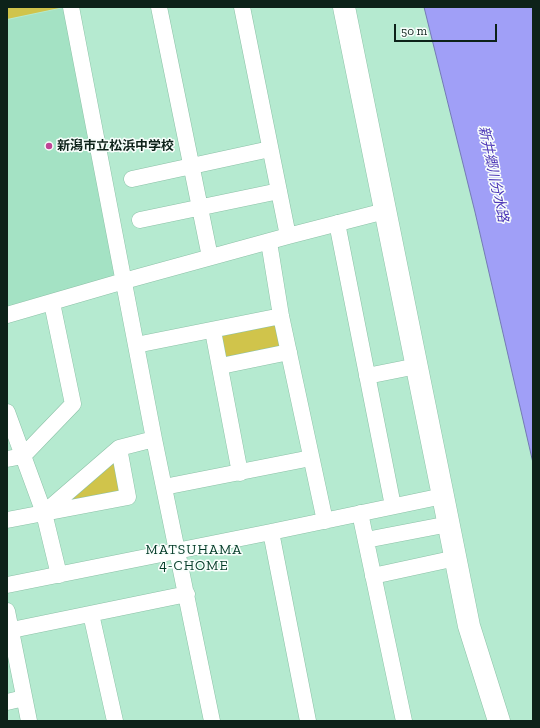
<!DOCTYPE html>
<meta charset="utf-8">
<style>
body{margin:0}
#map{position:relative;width:540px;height:728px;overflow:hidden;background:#b5ead0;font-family:"Zilla Slab",serif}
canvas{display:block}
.frame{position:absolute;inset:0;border:8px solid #0d2219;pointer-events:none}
.scale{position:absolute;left:394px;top:24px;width:103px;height:18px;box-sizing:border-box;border:2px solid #0d2219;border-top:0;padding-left:5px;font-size:12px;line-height:14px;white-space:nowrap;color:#0d2219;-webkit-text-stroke:3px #f9fefc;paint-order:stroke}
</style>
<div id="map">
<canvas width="540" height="728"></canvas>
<div class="frame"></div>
<div class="scale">50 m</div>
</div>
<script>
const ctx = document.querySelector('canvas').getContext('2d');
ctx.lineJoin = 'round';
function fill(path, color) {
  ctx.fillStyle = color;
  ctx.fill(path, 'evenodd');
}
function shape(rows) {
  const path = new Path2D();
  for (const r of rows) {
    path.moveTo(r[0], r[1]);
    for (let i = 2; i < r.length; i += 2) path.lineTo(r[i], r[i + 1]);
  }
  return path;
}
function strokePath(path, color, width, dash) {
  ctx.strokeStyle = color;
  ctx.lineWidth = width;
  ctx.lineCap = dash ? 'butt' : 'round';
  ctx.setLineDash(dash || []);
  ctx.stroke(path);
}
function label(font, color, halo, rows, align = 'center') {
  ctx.font = font + ' "Zilla Slab","Noto Sans JP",serif';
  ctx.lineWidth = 3;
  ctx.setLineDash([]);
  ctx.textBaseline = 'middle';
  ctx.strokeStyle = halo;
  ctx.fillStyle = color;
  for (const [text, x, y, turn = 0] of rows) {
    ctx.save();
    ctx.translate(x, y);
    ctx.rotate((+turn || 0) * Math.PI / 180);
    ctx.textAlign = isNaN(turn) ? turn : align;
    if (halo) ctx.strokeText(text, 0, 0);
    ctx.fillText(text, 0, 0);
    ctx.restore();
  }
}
fill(shape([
 [63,8,116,272,110,278,7,306,7,20]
]), '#a4e2c4');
fill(shape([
 [7,7,64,7,7,19],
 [277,321,285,347,226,362,220,332],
 [114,457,123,490,63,505]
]), '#d0c44b');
const water = shape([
 [424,7,533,7,533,463,475,212,424,7]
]);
fill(water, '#a09ff7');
strokePath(water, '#747ab4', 1);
const street = shape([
 [71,7,154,439,212,721],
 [159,7,210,257],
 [242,7,288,236],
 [132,179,270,149],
 [140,220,279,191],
 [337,223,393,506],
 [269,242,281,316,325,521],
 [7,315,124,281,288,236,385,211],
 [213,331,240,473],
 [136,345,281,316],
 [221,366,289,352],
 [367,376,417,366],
 [7,412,44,513,59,575],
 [7,459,23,456,73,404,52,303],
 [164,487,311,458],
 [45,512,119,448,154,439],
 [360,513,404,721],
 [7,520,128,497,119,448],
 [271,532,308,721],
 [366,540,449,524],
 [373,576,456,558],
 [7,585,271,532,443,496],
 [7,611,29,721],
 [91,614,115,721],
 [7,631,187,594],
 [7,702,24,698]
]);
const secondary = shape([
 [344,7,443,496,469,626,499,721]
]);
strokePath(street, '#8cc1a7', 17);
strokePath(secondary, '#8cc1a7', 23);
strokePath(street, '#fff', 16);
strokePath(secondary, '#fff', 22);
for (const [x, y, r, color] of [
 [49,146,4,"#bf4496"]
]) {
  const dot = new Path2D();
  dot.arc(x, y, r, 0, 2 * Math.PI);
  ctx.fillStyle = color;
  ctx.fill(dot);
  strokePath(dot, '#f9fefc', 1.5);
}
label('bold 13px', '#0d2219', '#f9fefc', [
 ["新潟市立松浜中学校",57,146]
], 'left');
label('italic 14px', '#4d38b7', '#f9fefc', [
 ["新井郷川分水路",493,174,78]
]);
ctx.letterSpacing = '1px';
label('14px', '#003925', '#f9fefc', [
 ["MATSUHAMA",194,550],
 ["4-CHOME",194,566]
]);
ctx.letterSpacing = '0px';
</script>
